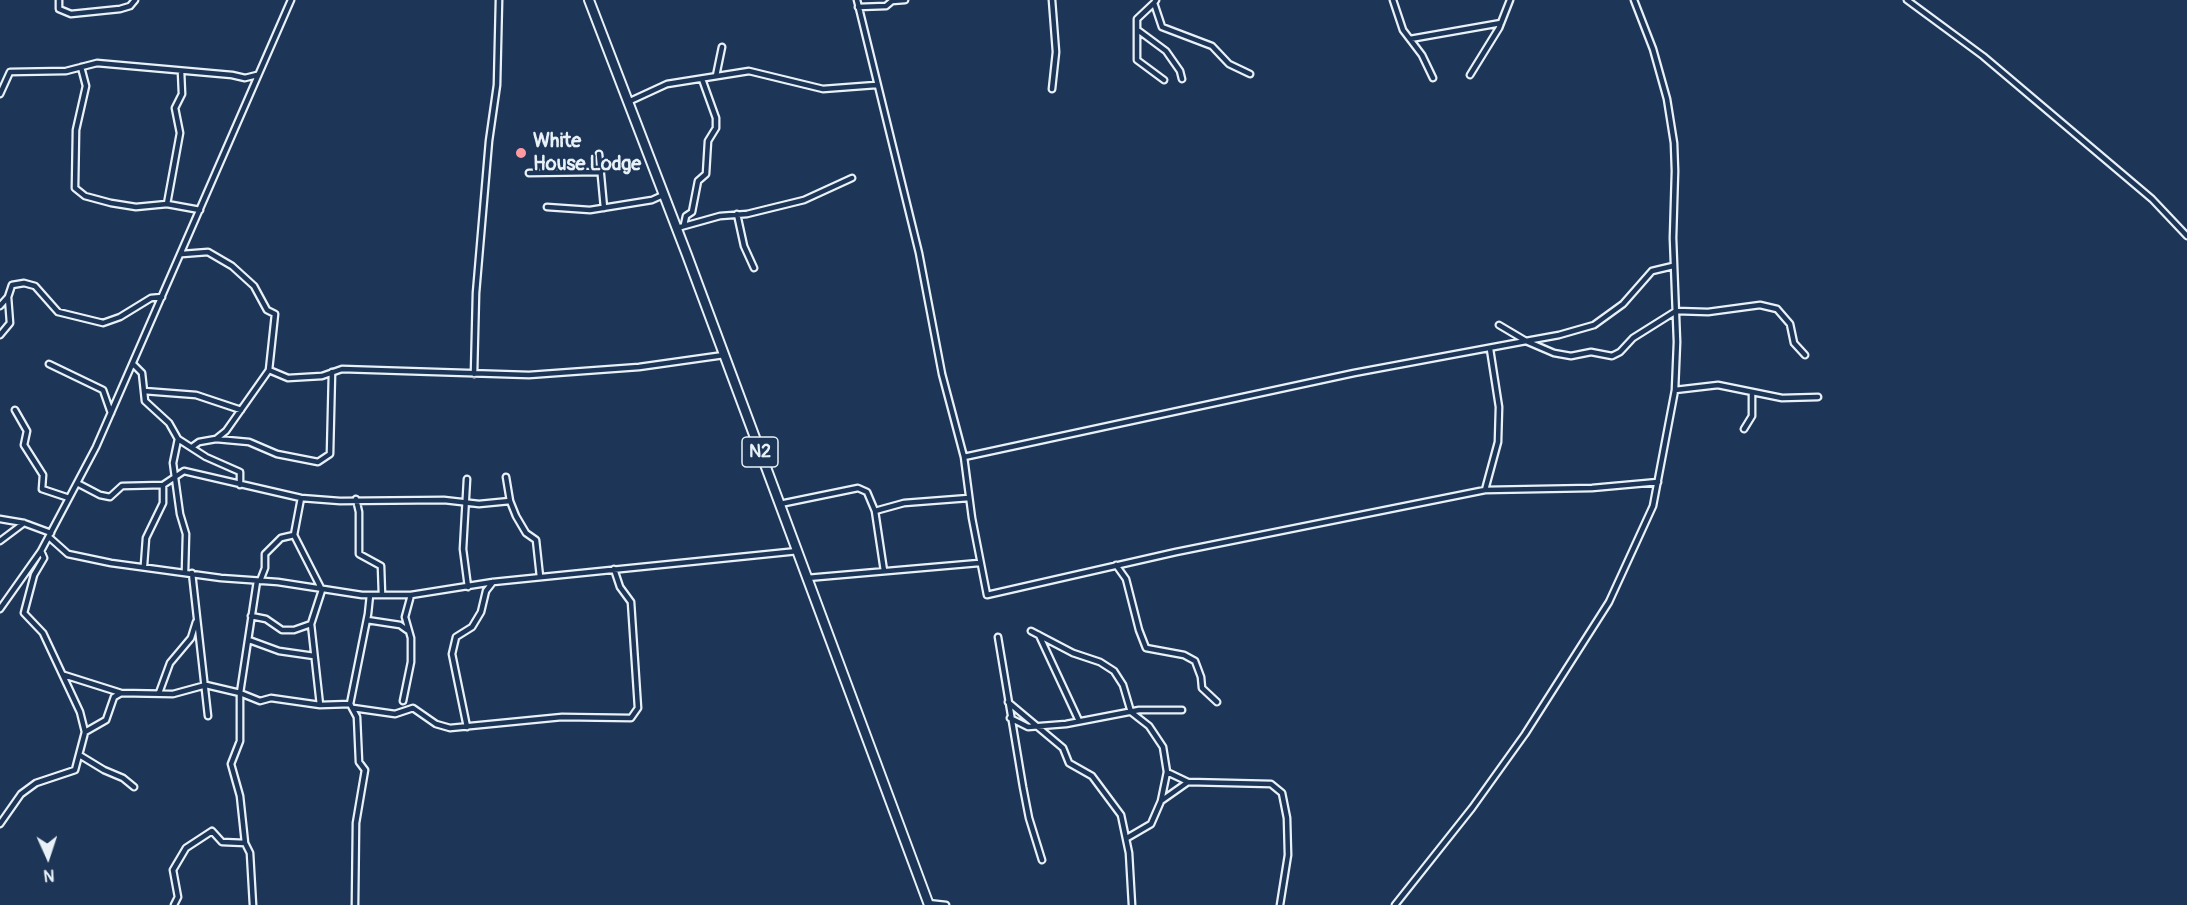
<!DOCTYPE html>
<style>
body{margin:0}
#map{position:relative;width:2187px;height:905px;overflow:hidden;background:#1d3557;font-family:Pangolin,sans-serif}
canvas{display:block}
.north{position:absolute;left:18px;top:827px;width:60px;height:60px;-webkit-text-stroke:4px #1d3557;paint-order:stroke;rotate:177deg;font-size:16px;font-weight:700;line-height:24px;text-align:center;color:#e8f1f8}
.north::after{content:'';display:block;margin:auto;width:21px;height:27px;background:#e8f1f8;clip-path:polygon(50% 0,100% 100%,50% 72%,0 100%)}
</style>
<div id="map">
<canvas width="2187" height="905"></canvas>
<div class="north">N</div>
</div>
<script>
const ctx = document.querySelector('canvas').getContext('2d');
ctx.lineJoin = 'round';
function shape(rows) {
  const path = new Path2D();
  for (const r of rows) {
    path.moveTo(r[0], r[1]);
    for (let i = 2; i < r.length; i += 2) path.lineTo(r[i], r[i + 1]);
  }
  return path;
}
function strokePath(path, color, width, dash) {
  ctx.strokeStyle = color;
  ctx.lineWidth = width;
  ctx.lineCap = dash ? 'butt' : 'round';
  ctx.setLineDash(dash || []);
  ctx.stroke(path);
}
function label(font, color, halo, rows, align = 'center') {
  ctx.font = font + ' Pangolin,sans-serif';
  ctx.lineWidth = 4.5;
  ctx.setLineDash([]);
  ctx.textBaseline = 'middle';
  ctx.strokeStyle = halo;
  ctx.fillStyle = color;
  for (const [text, x, y, turn = 0] of rows) {
    ctx.save();
    ctx.translate(x, y);
    ctx.rotate((+turn || 0) * Math.PI / 180);
    ctx.textAlign = isNaN(turn) ? turn : align;
    if (halo) ctx.strokeText(text, 0, 0);
    ctx.fillText(text, 0, 0);
    ctx.restore();
  }
}
const minor = shape([
 [59,0,59,9,71,14,120,9,130,6,135,0],
 [857,0,919,253,942,374,964,457,972,518,987,595,1176,552,1485,490,1592,488,1658,482],
 [1156,0,1154,3,1162,27,1212,46,1229,64,1250,74],
 [1393,0,1403,30,1422,55,1433,78],
 [1907,0,1983,56,2152,199,2187,236],
 [1154,3,1137,19,1137,60,1164,80],
 [858,7,886,6,892,1,905,0],
 [1139,31,1166,51,1180,71,1182,79],
 [1410,39,1501,23],
 [81,67,86,86,76,130,75,188,85,196,111,203,136,207,167,204,200,210],
 [1470,75,1499,28,1510,0],
 [716,76,722,47],
 [1052,89,1056,52,1052,0],
 [0,94,10,72,66,71,97,63,232,75,245,78,257,75],
 [628,102,667,84,749,71,823,89,876,85],
 [599,154,604,208],
 [529,173,601,172],
 [167,204,180,133,175,108,182,94,181,71],
 [547,207,590,210,652,200,663,195],
 [737,214,744,246,754,268],
 [684,225,686,216,692,212,698,181,706,174,708,141,716,128,716,118,702,79],
 [677,228,720,216,747,214,804,200,852,178],
 [182,254,208,252,232,266,254,286,267,310,275,314,269,370,288,378,322,376,342,369,529,375,639,367,724,355],
 [0,306,8,297,12,285,24,283,35,286,58,312,103,323,120,317,151,298,162,297],
 [1499,325,1526,341,1559,335,1594,325,1623,304,1652,271,1673,266],
 [0,335,10,323,8,297],
 [49,364,103,390,111,413],
 [133,364,142,373,145,401,169,423,178,439,173,463,180,514,186,534,185,572],
 [474,374,476,293,489,141,497,85,499,0],
 [1675,390,1718,385,1782,398,1818,397],
 [144,391,196,395,241,410],
 [15,410,27,431,24,445,43,475,42,489,69,498],
 [1744,429,1752,416,1752,392],
 [178,439,206,457,240,472,240,485],
 [216,439,249,442,277,454,318,462,330,454,332,372],
 [192,447,199,442,216,439,226,431,269,370],
 [964,457,1354,373,1526,341,1554,353,1571,356,1591,352,1612,356,1620,352,1633,338,1676,311,1708,312,1760,305,1777,309,1790,324,1794,343,1805,355],
 [506,477,510,501,516,516,526,533,536,540,540,577],
 [467,479,463,549,468,587],
 [77,483,100,495,110,497,122,486,163,485,184,471,301,498,340,501,444,500,479,504,510,501],
 [1485,490,1498,442,1499,407,1490,349],
 [301,498,294,535,322,590],
 [356,499,359,512,359,554,381,566,382,595],
 [780,504,858,488,867,492,875,511,904,503,969,498],
 [875,511,884,571],
 [0,519,24,523,51,533],
 [49,537,68,554,111,563,221,578,278,582,362,595,411,595,493,582,798,551],
 [0,541,24,523],
 [144,565,146,538,163,503,163,485],
 [1116,565,1126,579,1139,630,1146,648,1184,655,1195,661,1201,677,1202,688,1217,702],
 [192,573,208,716],
 [807,578,979,563],
 [260,581,265,568,265,554,281,538,294,535],
 [0,609,41,551,96,447,291,0],
 [251,616,266,619,282,630,294,630,311,624],
 [367,620,400,625,407,630],
 [1031,631,1073,653,1100,662,1114,671,1123,685,1131,712,1149,726,1163,747,1167,772,1188,782],
 [1039,635,1079,721],
 [998,637,1023,787,1029,818,1042,860],
 [249,640,279,651,314,656],
 [64,675,121,693,173,694,206,685,240,693,260,701,271,698,320,705,350,704],
 [159,693,170,663,191,638,196,622],
 [403,701,411,662,411,638,405,617,411,595],
 [1008,702,1063,748,1069,763,1092,776,1121,815,1129,853,1132,905],
 [320,705,311,624,322,590],
 [353,708,395,714,413,708,436,724,450,728,562,717,631,718,638,708,631,602,620,587,614,569],
 [1010,718,1028,727,1066,724,1139,710,1182,710],
 [467,727,452,654,456,637,472,627,481,612,486,591,493,582],
 [85,732,106,720,114,697,121,693],
 [81,756,104,770,123,778,134,787],
 [1161,801,1188,782,1271,784,1282,793,1287,818,1288,855,1280,905],
 [0,824,21,794,36,783,75,770,85,732,80,712,43,633,24,613,34,575,44,558,41,551],
 [1127,838,1151,824,1161,801,1167,772],
 [928,903,946,905],
 [174,905,178,897,173,870,186,848,212,831,222,842,245,843],
 [253,905,250,853,245,843,240,796,231,764,240,741,240,693,257,581],
 [355,905,356,823,365,770,359,762,357,717,350,704,368,614,370,595],
 [1395,905,1472,808,1525,734,1609,602,1653,506,1675,390,1677,342,1673,238,1675,171,1674,143,1667,99,1653,49,1634,0]
]);
const trunk = shape([
 [589,0,687,255,929,905]
]);
strokePath(minor, '#e8f1f8', 9);
strokePath(trunk, '#e8f1f8', 12);
strokePath(minor, '#1d3557', 4.5);
strokePath(trunk, '#1d3557', 8);
for (const [x, y, r, color] of [
 [521,153,6,"#ff9aa2"]
]) {
  const dot = new Path2D();
  dot.arc(x, y, r, 0, 2 * Math.PI);
  ctx.fillStyle = color;
  ctx.fill(dot);
  strokePath(dot, '#1d3557', 2);
}
for (const [x, y, w] of [
 [760,452,36]
]) {
  const box = new Path2D();
  box.roundRect(x - w / 2, y - 15, w, 30, 4.5);
  ctx.fillStyle = '#1d3557';
  ctx.fill(box);
  strokePath(box, '#e8f1f8', 1.5);
}
label('bold 18px', '#e8f1f8', null, [
 ["N2",760,452]
]);
label('bold 20px', '#e8f1f8', '#1d3557', [
 ["White",533,142],
 ["House Lodge",533,165]
], 'left');
</script>
